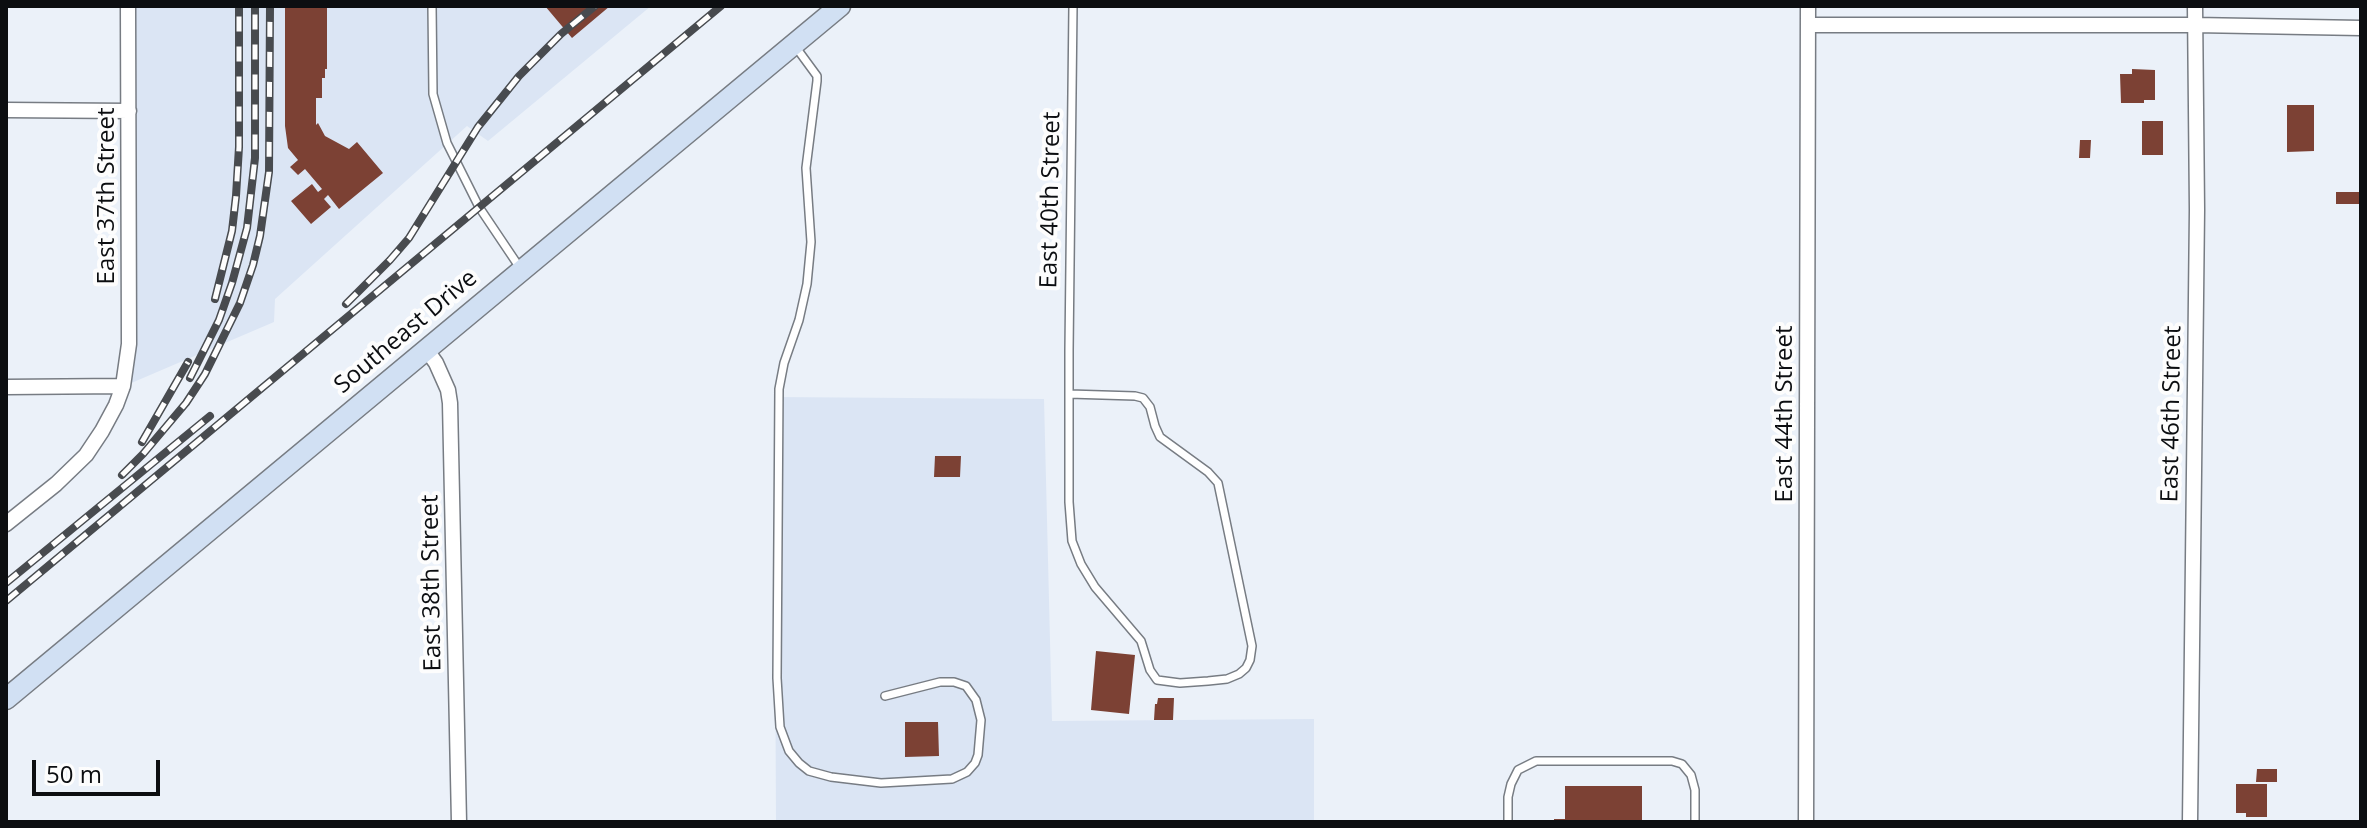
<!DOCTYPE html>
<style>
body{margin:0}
#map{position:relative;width:2367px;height:828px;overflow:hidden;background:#ebf1f9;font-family:"Open Sans",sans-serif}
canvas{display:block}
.frame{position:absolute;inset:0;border:8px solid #0c0e11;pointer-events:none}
.scale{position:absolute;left:32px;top:760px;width:128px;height:36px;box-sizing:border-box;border:4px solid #0c0e11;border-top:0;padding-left:10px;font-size:24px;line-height:28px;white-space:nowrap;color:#0c0e11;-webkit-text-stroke:6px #fdfdfd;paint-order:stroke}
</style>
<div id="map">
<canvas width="2367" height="828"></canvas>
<div class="frame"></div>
<div class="scale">50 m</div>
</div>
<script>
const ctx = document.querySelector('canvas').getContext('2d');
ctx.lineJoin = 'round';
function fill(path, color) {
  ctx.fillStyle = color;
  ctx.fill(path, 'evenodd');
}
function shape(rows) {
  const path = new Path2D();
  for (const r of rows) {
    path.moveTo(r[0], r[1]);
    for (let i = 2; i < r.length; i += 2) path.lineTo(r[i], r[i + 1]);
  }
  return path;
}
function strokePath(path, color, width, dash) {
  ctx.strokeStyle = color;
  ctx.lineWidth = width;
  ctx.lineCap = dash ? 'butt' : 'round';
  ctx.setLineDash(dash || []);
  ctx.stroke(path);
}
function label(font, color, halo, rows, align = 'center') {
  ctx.font = font + ' "Open Sans",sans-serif';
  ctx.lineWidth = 8;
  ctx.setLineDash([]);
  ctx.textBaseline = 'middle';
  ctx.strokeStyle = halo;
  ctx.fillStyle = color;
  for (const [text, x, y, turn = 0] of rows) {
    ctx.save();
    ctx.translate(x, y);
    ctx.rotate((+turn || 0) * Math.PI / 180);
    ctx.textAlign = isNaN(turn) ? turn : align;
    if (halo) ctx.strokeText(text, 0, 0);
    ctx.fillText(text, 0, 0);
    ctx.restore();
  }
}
fill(shape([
 [129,6,651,6,488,141,467,126,275,299,274,322,129,384],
 [774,397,1044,399,1052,721,1314,719,1314,822,776,822]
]), '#dbe5f4');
fill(shape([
 [285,6,327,6,327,69,325,69,325,78,322,78,322,98,316,98,316,125,318,123,325,136,349,149,357,142,383,173,339,209,328,195,324,199,331,207,311,224,291,201,312,184,318,192,322,189,305,169,298,175,290,167,298,160,288,148,285,126],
 [545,6,610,6,572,38],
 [2132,69,2155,70,2155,100,2144,100,2144,103,2121,103,2120,74,2132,74],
 [2287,105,2314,105,2314,151,2287,152],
 [2142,121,2163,121,2163,155,2142,155],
 [2080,140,2091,140,2090,158,2079,158],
 [2336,192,2361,192,2361,204,2336,204],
 [935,456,961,456,960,477,934,477],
 [1096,651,1135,655,1129,714,1091,710],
 [1158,698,1174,698,1173,720,1154,720,1155,704,1157,704],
 [905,722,938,722,939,756,905,757],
 [2257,769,2277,769,2277,782,2256,782],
 [2236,784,2267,784,2267,817,2246,817,2246,813,2236,813],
 [1565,786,1642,786,1642,822,1554,822,1554,819,1565,819]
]), '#7c4134');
const lane = shape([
 [432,6,433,94,447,143,479,207,520,268],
 [795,46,817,76,817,81,806,168,811,242,807,284,799,320,784,363,779,389,777,678,780,727,789,751,799,763,809,771,831,777,881,783,952,779,967,772,975,763,978,755,981,720,976,700,966,686,954,682,940,682,885,696],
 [1069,394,1135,396,1143,398,1150,407,1155,426,1160,437,1208,472,1218,483,1252,646,1250,660,1246,668,1239,674,1227,679,1208,681,1180,683,1157,680,1150,670,1141,641,1095,587,1081,564,1072,541,1069,502,1069,350,1073,6],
 [1508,822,1508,797,1511,784,1518,770,1536,761,1672,761,1682,764,1691,775,1695,790,1695,822]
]);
const street = shape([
 [1808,25,2195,25,2361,28],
 [6,110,129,111],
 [426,349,436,363,448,390,450,403,459,822],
 [6,387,123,386],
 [6,524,56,484,86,455,102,431,116,405,123,386,129,344,128,6],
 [1806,822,1808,6],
 [2190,822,2197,210,2195,6]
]);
const secondary = shape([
 [6,699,840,6]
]);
strokePath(lane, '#777c83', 10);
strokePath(street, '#777c83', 17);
strokePath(secondary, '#777c83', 23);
strokePath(lane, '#fff', 7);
strokePath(street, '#fff', 14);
strokePath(secondary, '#d1e0f3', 20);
const rail = shape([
 [215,299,232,231,236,196,239,147,239,6],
 [346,304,390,260,409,238,478,127,519,76,561,34,595,6],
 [190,378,219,320,232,283,247,228,255,158,255,6],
 [142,442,188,362],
 [122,475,143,454,186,403,205,374,240,303,253,265,260,236,269,172,270,6],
 [6,583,210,416],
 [6,601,721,6]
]);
strokePath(rail, '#484b4f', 8);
strokePath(rail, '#fdfdfd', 5, [15]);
label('24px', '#0c0e11', '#fdfdfd', [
 ["East 37th Street",107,196,-90],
 ["East 40th Street",1051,200,-89],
 ["Southeast Drive",406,332,-40],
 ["East 44th Street",1785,414,-90],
 ["East 46th Street",2172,414,-89],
 ["East 38th Street",432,583,-91]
]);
</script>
